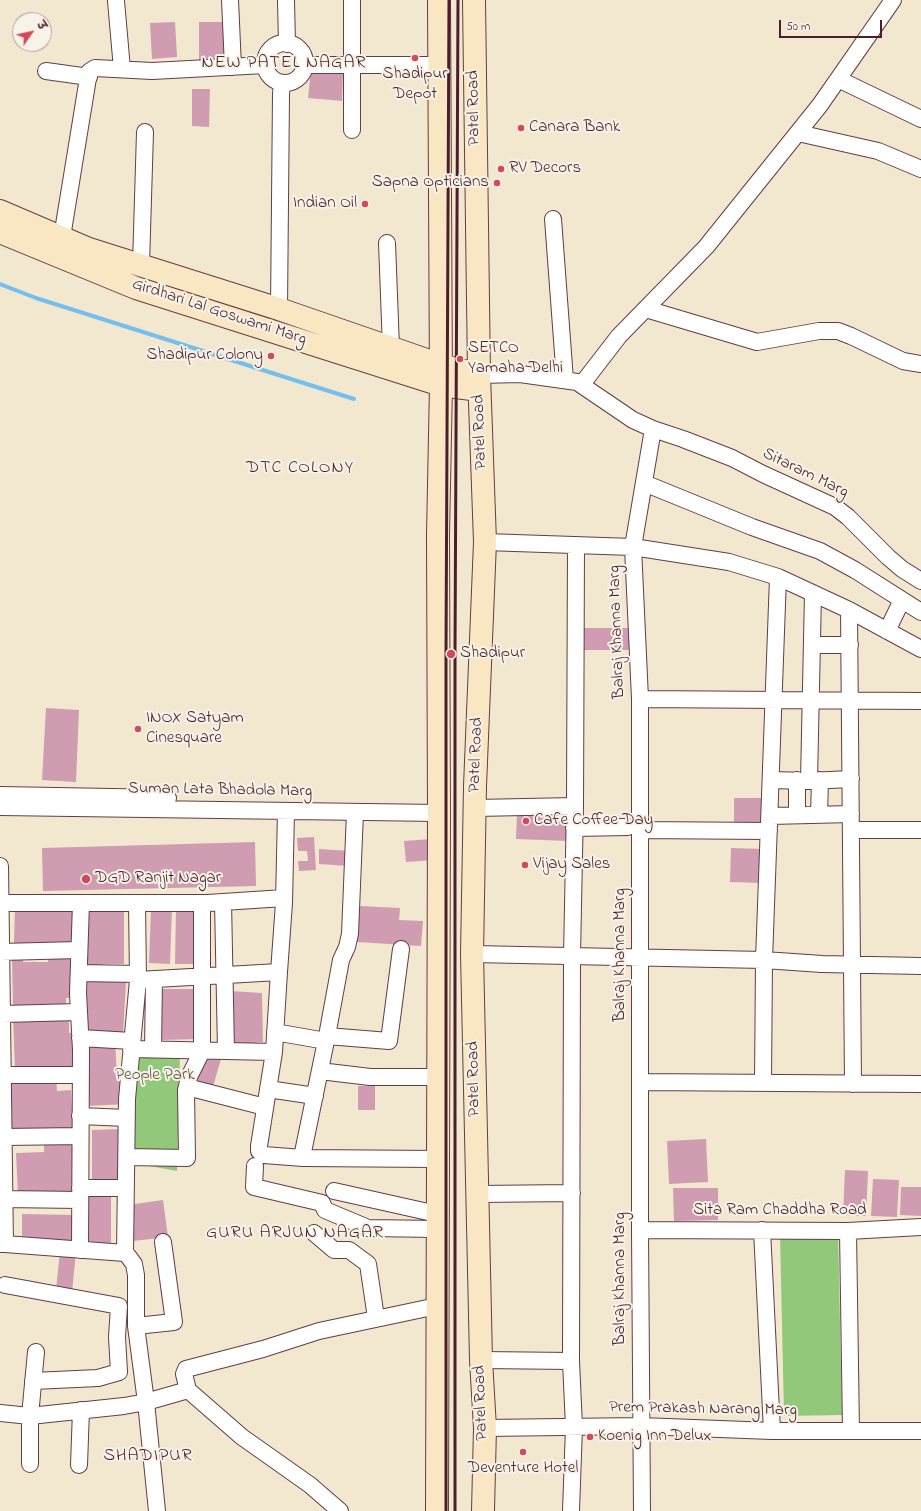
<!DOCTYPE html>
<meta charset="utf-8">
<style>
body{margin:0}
#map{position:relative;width:921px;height:1511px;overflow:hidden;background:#f2e8d0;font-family:"Indie Flower","Playpen Sans Deva",sans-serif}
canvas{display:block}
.north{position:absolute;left:12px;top:12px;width:40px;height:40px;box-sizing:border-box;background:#f7f3e8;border:1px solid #b29e9c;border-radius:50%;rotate:56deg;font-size:11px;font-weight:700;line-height:16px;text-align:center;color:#4a1f2b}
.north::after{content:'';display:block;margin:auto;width:14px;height:18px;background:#d1495b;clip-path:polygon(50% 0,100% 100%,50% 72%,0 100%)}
.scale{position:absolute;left:779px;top:20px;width:103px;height:18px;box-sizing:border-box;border:2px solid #4a1f2b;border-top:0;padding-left:5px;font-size:12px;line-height:14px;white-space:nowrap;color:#4a1f2b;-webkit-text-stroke:3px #f7f3e8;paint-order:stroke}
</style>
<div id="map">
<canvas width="921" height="1511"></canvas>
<div class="north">उ</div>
<div class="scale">50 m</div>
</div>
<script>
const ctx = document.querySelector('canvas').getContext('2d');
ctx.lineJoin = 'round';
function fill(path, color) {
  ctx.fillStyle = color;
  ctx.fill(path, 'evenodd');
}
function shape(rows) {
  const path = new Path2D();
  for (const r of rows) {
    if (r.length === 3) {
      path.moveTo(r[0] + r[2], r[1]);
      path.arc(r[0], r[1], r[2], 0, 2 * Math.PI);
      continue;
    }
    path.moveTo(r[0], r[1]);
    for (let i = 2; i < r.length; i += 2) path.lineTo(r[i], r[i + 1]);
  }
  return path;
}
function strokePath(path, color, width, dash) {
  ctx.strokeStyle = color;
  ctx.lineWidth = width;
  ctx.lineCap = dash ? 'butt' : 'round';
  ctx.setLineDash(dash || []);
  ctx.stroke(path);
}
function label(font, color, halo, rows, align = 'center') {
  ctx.font = font + ' "Indie Flower",sans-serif';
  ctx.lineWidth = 4;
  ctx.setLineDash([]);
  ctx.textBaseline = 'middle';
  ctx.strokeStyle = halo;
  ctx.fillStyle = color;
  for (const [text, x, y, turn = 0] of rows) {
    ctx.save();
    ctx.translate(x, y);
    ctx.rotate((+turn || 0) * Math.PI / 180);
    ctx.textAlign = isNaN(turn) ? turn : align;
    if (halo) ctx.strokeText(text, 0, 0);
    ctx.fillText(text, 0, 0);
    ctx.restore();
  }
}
fill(shape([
 [129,1052,180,1052,177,1171,133,1163],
 [838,1232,842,1415,784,1416,780,1233]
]), '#92c87a');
strokePath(shape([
 [0,284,36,298,354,399]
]), '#74bfed', 4);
fill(shape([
 [175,22,177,57,152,59,150,23],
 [199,22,230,22,230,61,199,61],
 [311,68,343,69,342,101,308,98],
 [192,89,210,89,209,127,192,126],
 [584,628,629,628,629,650,584,650],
 [46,708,79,710,76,782,42,780],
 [734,798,769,798,769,823,734,823],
 [570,810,569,841,516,839,517,813],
 [314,837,316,870,299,871,298,861,308,861,307,851,298,851,297,838],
 [432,839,434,860,406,862,404,841],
 [255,842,256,886,43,891,42,848],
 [731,848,763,849,762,883,730,882],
 [319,849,350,851,349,866,319,864],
 [359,906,400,908,399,920,423,921,421,946,357,942],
 [15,907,75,909,74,945,14,943],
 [85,907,124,910,124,964,103,964,103,967,85,967],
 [151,908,172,909,170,964,149,963],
 [176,909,197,910,196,964,175,964],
 [12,953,23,953,23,962,48,962,48,958,70,957,70,998,66,998,66,1009,13,1010],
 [86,980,126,982,123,1035,84,1033],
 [161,989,199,989,199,1039,162,1040],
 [230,991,262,993,263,1042,230,1045],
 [13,1016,69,1020,69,1033,76,1032,77,1069,15,1070],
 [115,1043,117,1073,125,1073,127,1104,86,1106,82,1045],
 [203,1054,221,1059,212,1090,195,1084],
 [56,1078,57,1091,71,1090,73,1132,11,1130,10,1079],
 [358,1086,375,1086,375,1110,358,1110],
 [123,1129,124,1187,92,1187,92,1130],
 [706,1139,708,1182,669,1184,667,1141],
 [74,1143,76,1194,18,1196,16,1153,44,1152,44,1144],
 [845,1170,868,1171,866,1216,843,1215],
 [873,1179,899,1180,897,1217,871,1216],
 [901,1187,921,1187,921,1216,900,1215],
 [673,1188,718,1188,718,1220,674,1221],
 [84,1190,111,1190,111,1246,84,1246],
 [163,1200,168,1237,133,1241,128,1205],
 [22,1214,78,1215,77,1245,22,1243],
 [60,1251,76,1252,72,1292,56,1290]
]), '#cf9cb2');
const street = shape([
 [230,0,233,67],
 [286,0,287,44],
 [116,1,122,69],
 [285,63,20],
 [305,65,439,65],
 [46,71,89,77],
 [838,79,921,119],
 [352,130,352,1],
 [798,133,878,151,921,169],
 [553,219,565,380],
 [62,237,89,72,95,68,152,71,265,65],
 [387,243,391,348],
 [141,265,145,132],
 [279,309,281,94,282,83],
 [646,309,757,342,819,331,838,331,851,336,903,361,921,364],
 [479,375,520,374,577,382,633,420,653,429,683,439,732,458,763,474,835,507,848,517,888,557,902,569,921,581],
 [582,384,619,336,706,247,820,105,893,0],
 [653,429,633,547,729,562,778,577,849,610,921,649],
 [644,483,752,527,820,551,855,570,921,612],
 [485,542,633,547,640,699,640,1230,642,1511],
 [849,610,853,1084],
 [887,631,902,600],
 [812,645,850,645],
 [640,699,921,701],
 [771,780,809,781,851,779],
 [809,781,813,593],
 [0,795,168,798],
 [0,807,439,813],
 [475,808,575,806],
 [797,815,797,780],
 [819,815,820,780],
 [770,816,851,814],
 [574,828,628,827],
 [640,830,769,831],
 [851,830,921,830],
 [0,866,5,1244,0,1244],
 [223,902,226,1051],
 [0,903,208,903,284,898],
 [1,952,79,950],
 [472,954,764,960,822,964,921,966],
 [279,972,284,903,286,811],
 [79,973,138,974],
 [138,980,279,972,274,1052,259,1146,259,1151,264,1155,303,1158,437,1159],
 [2,1014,79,1012],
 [275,1032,326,1041],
 [327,1036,389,1041,401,949],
 [80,1038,132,1041],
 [131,1049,274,1052],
 [153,1049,154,979],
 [320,1071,370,1077,438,1077],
 [3,1075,81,1075],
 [640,1082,921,1084],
 [763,1083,764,960,778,577],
 [187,1087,265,1107],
 [268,1089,315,1096],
 [80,1116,127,1118],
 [3,1137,80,1136],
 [127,1157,187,1158,186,1090,189,1077,202,1051,202,903],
 [302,1157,327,1036,341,960,347,947,350,934,355,812],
 [255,1166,254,1187,322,1203,325,1210,368,1228,437,1229],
 [80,1188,126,1188],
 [334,1191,437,1214],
 [477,1194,572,1193],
 [4,1199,80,1200],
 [640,1230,848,1231,921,1227],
 [762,1230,772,1431],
 [848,1231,851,1431],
 [314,1233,334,1250,349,1250,368,1264,376,1318],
 [5,1244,125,1253,128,1256,134,1264,136,1275,136,1326,146,1402,157,1511],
 [80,1250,81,1050,78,993,81,903],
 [125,1253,127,1099,138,980,137,903],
 [5,1285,119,1306,117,1337,119,1372,98,1378,33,1381],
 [136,1326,174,1322,163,1242],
 [481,1360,571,1361],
 [188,1390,242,1437,310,1485,340,1511],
 [0,1413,30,1416,124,1406,146,1402,188,1390,184,1374,186,1369,263,1349,319,1331,437,1306],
 [485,1428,641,1426,772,1431,921,1431],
 [30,1464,30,1416,36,1352],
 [79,1465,81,1410],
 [571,1511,574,1427,571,1361,572,956,575,806,576,545]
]);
const secondary = shape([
 [474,0,479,375,485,542,475,786,472,954,481,1360,485,1428,483,1511],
 [0,211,89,249,279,309,441,365,479,375],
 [0,232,136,288,441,385,479,390],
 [437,1511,439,813,438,535,441,385,439,0]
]);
strokePath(street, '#633d44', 18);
strokePath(secondary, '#633d44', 24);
strokePath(street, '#fff', 16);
strokePath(secondary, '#f9e7c3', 22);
strokePath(shape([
 [446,1511,446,654,449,0],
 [455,1511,455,653,458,0]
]), '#4a1f2b', 3);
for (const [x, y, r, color] of [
 [415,58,4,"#d1495b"],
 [521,128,4,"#d1495b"],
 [501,169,4,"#d1495b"],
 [497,183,4,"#d1495b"],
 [365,204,4,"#d1495b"],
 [271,356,4,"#d1495b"],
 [460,359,4,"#d1495b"],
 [451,654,5,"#d1495b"],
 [138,729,4,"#d1495b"],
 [526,821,4,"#d1495b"],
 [525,865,4,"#d1495b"],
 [86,879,5,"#d1495b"],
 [590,1437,4,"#d1495b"],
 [523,1452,4,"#d1495b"]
]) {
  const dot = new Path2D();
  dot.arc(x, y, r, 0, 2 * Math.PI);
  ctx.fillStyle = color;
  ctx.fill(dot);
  strokePath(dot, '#f7f3e8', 1.5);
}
label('17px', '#4a1f2b', '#f7f3e8', [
 ["Shadipur",415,75,"center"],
 ["Depot",415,95,"center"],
 ["Canara Bank",529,128],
 ["RV Decors",509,169],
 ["Sapna Opticians",489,183,"right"],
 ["Indian Oil",357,204,"right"],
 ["SETCO",468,349],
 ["Yamaha Delhi",468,369],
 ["Shadipur Colony",263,356,"right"],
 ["Shadipur",460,654],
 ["INOX Satyam",146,719],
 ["Cinesquare",146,739],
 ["Cafe Coffee Day",534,821],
 ["Vijay Sales",533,865],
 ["DGD Ranjit Nagar",95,879],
 ["Koenig Inn Delux",598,1437],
 ["Deventure Hotel",523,1469,"center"]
], 'left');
label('17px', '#4a1f2b', '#f7f3e8', [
 ["Patel Road",475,108,-91],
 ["Girdhari Lal Goswami Marg",219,313,18],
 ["Patel Road",481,432,-92],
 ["Sitaram Marg",805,474,26],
 ["Balraj Khanna Marg",618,632,-92],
 ["Patel Road",477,755,-88],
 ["Suman Lata Bhadola Marg",220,791,1],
 ["Balraj Khanna Marg",621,955,-90],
 ["Patel Road",475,1079,-91],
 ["Sita Ram Chaddha Road",780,1211],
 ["Balraj Khanna Marg",621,1279,-90],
 ["Patel Road",482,1403,-92],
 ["Prem Prakash Narang Marg",703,1410,1]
]);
label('17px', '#605243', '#f7f3e8', [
 ["People Park",155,1076]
]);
ctx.letterSpacing = '1px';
label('18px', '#4a1f2b', '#f7f3e8', [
 ["NEW PATEL NAGAR",284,64],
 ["DTC COLONY",300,469],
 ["GURU ARJUN NAGAR",295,1234],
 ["SHADIPUR",148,1457]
]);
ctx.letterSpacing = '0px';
</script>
